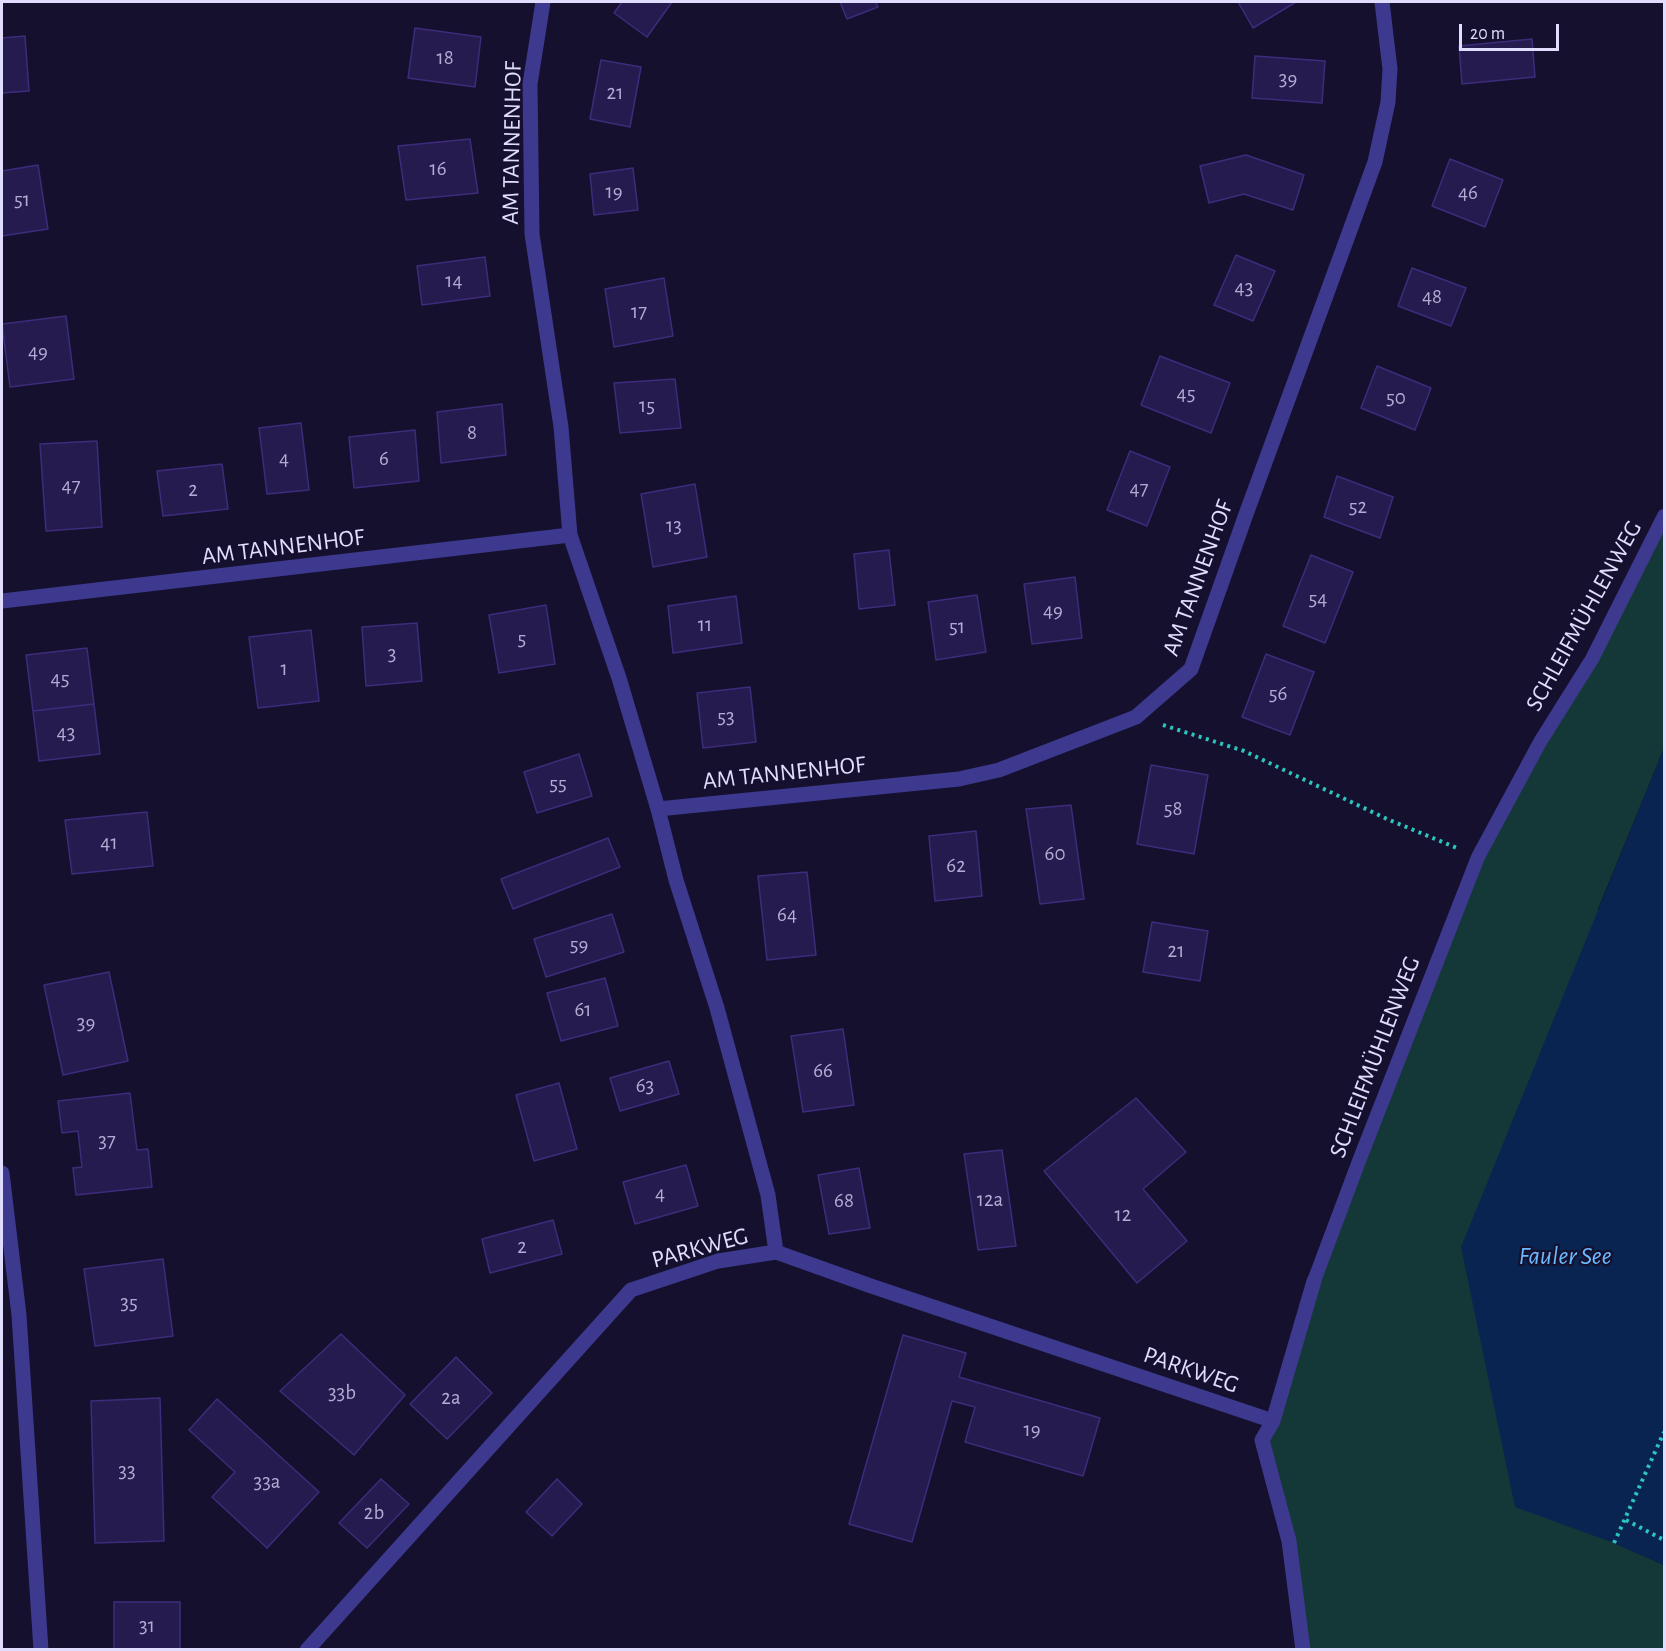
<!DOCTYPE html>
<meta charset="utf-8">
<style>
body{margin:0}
#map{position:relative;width:1666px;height:1651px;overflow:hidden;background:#15102d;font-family:"Alegreya Sans",sans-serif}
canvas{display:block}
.frame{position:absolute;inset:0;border:3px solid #e1ddff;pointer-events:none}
.scale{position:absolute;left:1459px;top:24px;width:100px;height:27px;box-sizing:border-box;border:3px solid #e1ddff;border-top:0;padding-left:8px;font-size:18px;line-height:21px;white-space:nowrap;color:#e1ddff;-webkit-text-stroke:4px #15102d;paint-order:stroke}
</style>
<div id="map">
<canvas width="1666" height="1651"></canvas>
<div class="frame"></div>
<div class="scale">20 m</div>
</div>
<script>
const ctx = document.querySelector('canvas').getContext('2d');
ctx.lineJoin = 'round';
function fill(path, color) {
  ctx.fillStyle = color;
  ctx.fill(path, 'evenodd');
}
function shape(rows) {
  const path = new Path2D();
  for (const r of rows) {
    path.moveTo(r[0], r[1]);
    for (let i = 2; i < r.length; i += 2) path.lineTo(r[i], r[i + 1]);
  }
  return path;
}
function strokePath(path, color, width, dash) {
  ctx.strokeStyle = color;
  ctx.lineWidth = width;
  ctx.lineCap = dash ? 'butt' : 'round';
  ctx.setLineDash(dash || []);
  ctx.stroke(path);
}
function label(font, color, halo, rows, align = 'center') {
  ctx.font = font + ' "Alegreya Sans",sans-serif';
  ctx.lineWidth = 4.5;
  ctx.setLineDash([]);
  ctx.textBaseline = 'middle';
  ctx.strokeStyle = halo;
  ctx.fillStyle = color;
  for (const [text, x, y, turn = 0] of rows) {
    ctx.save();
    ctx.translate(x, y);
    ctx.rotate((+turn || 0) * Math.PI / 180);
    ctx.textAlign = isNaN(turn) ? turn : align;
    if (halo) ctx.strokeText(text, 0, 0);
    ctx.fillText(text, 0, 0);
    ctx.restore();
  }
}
fill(shape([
 [1664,516,1664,748,1598,909,1614,1543,1664,1565,1664,1649,1303,1649,1262,1440,1314,1281,1478,857]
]), '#133837');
fill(shape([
 [1664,748,1664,1565,1614,1543,1515,1507,1461,1247]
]), '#0a2452');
const building = shape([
 [622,2,672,2,647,37,614,13,622,2],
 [840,2,876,2,878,7,847,19,840,2],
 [1238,2,1296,2,1253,28,1238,2],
 [415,28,481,37,475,87,408,78,415,28],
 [25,36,29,91,2,93,2,38,25,36],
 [1532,39,1535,77,1462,84,1459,46,1532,39],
 [1255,56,1325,61,1322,103,1252,98,1255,56],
 [601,60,641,67,630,127,590,119,601,60],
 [470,139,478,193,406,200,398,146,470,139],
 [1246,155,1304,175,1293,210,1244,194,1209,203,1200,166,1246,155],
 [1450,159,1503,180,1485,227,1432,206,1450,159],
 [38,165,48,229,2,236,2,171,38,165],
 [633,168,638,210,594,215,590,174,633,168],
 [1236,255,1275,271,1253,321,1214,305,1236,255],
 [485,257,490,296,422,305,417,266,485,257],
 [1412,268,1466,288,1451,326,1398,306,1412,268],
 [664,278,673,336,614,347,605,289,664,278],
 [66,316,74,379,10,387,2,324,66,316],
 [1160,356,1230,383,1211,433,1141,405,1160,356],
 [1377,366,1431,388,1415,430,1361,408,1377,366],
 [675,379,681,428,620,433,614,383,675,379],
 [502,404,506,455,441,463,437,412,502,404],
 [301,423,309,490,267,494,259,428,301,423],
 [415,430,419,481,354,488,349,437,415,430],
 [97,441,102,527,46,531,40,444,97,441],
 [1130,451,1170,467,1147,526,1107,510,1130,451],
 [222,464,228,509,163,516,157,471,222,464],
 [1337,476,1393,497,1380,538,1324,517,1337,476],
 [695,484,707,557,653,567,641,494,695,484],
 [889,550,895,605,859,609,854,554,889,550],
 [1311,555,1353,572,1325,643,1283,626,1311,555],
 [1075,577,1082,638,1032,644,1024,584,1075,577],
 [977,595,986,652,936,660,928,602,977,595],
 [736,596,742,643,673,653,668,606,736,596],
 [546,605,555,664,499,673,489,615,546,605],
 [417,623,422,681,366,686,362,627,417,623],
 [311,630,319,701,258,708,249,637,311,630],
 [87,648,94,704,33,711,26,655,87,648],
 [1266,654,1314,672,1290,735,1242,717,1266,654],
 [750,687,756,742,703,748,697,693,750,687],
 [94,704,100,754,39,761,33,711,94,704],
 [579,754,592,796,537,813,524,772,579,754],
 [1151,765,1208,775,1194,854,1137,844,1151,765],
 [1071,805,1084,899,1040,904,1026,809,1071,805],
 [147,812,153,866,72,874,65,820,147,812],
 [976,831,982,896,935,901,929,836,976,831],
 [608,838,620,867,513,909,501,879,608,838],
 [807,872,816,955,767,960,758,876,807,872],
 [612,914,624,952,546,977,534,939,612,914],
 [1152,922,1208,931,1200,981,1143,972,1152,922],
 [109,972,128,1061,63,1075,44,985,109,972],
 [605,978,618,1026,561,1041,547,993,605,978],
 [843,1029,854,1105,803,1112,791,1036,843,1029],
 [669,1061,679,1094,620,1111,610,1078,669,1061],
 [559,1083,577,1149,534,1161,516,1095,559,1083],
 [130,1093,137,1150,148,1149,152,1187,76,1195,73,1168,82,1167,78,1131,62,1133,58,1101,130,1093],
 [1136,1098,1186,1152,1143,1189,1187,1241,1137,1283,1044,1171,1136,1098],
 [1002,1150,1016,1246,978,1250,964,1154,1002,1150],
 [686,1165,698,1206,635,1224,623,1182,686,1165],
 [859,1168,870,1228,829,1234,818,1175,859,1168],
 [553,1220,562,1254,490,1273,482,1239,553,1220],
 [163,1259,173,1336,95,1346,84,1269,163,1259],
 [341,1334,405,1395,354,1455,280,1391,341,1334],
 [903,1335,966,1353,959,1377,1100,1418,1083,1476,965,1442,975,1407,952,1401,912,1542,849,1524,903,1335],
 [456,1357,492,1393,447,1439,410,1404,456,1357],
 [160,1398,164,1541,95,1543,91,1401,160,1398],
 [217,1399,319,1492,267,1548,212,1497,235,1472,189,1430,217,1399],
 [381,1479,409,1504,367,1548,339,1523,381,1479],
 [557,1479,582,1504,552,1536,526,1512,557,1479],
 [114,1602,180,1602,180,1650,114,1650,114,1602]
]);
fill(building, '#261b4f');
strokePath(building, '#3d2c7c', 1.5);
strokePath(shape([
 [1163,725,1244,751,1387,819,1457,848],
 [1626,1520,1664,1540],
 [1614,1543,1664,1432]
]), '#2bc5bd', 4, [3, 4.5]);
strokePath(shape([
 [1314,1281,1359,1161,1478,857,1540,742,1592,659,1664,516]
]), '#3d398e', 14);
strokePath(shape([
 [570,535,619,678,658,809],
 [2,601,570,535,561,427,532,234,530,84,543,2],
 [2,1173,19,1315,41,1650],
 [776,1252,768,1195,717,1008,676,880,658,809,959,779,999,770,1136,717,1191,669,1245,517,1375,162,1388,102,1390,69,1382,2],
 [307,1650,631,1290,718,1261,776,1252,871,1286,1273,1421],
 [1303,1650,1289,1541,1262,1440,1273,1421,1314,1281]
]), '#3d398e', 15);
label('21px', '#b2acd3', null, [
 ["18",445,58],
 ["39",1288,79],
 ["21",615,93],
 ["16",438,169],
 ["19",614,192],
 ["46",1468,193],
 ["51",22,200],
 ["14",454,281],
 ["43",1244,288],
 ["48",1432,297],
 ["17",639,312],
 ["49",38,352],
 ["45",1186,394],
 ["50",1396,398],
 ["15",647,406],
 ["8",472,433],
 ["4",284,459],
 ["6",384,459],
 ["47",71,486],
 ["47",1139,489],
 ["2",193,490],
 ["52",1358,507],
 ["13",674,526],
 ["54",1318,599],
 ["49",1053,611],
 ["11",705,625],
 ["51",957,627],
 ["5",522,639],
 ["3",392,654],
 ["1",284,669],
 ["45",60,679],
 ["56",1278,694],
 ["53",726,717],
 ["43",66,733],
 ["55",558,784],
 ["58",1173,809],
 ["41",109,843],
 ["60",1055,854],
 ["62",956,866],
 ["64",787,915],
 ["59",579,945],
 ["21",1176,951],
 ["61",583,1010],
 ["39",86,1023],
 ["66",823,1071],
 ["63",645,1086],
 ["37",107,1141],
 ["4",660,1194],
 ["12a",990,1200],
 ["68",844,1201],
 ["12",1123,1215],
 ["2",522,1247],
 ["35",129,1303],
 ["33b",342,1393],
 ["2a",451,1398],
 ["19",1032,1430],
 ["33",127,1471],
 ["33a",267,1482],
 ["2b",374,1513],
 ["31",147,1626]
]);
label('24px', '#e1ddff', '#15102d', [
 ["AM TANNENHOF",512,143,-89],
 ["AM TANNENHOF",283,547,-7],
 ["AM TANNENHOF",1198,578,-70],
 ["SCHLEIFMÜHLENWEG",1584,616,-61],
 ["AM TANNENHOF",784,773,-6],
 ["SCHLEIFMÜHLENWEG",1375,1057,-69],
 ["PARKWEG",700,1248,-15],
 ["PARKWEG",1191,1370,19]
]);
label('italic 26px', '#6bb9ff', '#15102d', [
 ["Fauler See",1565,1256]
]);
</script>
